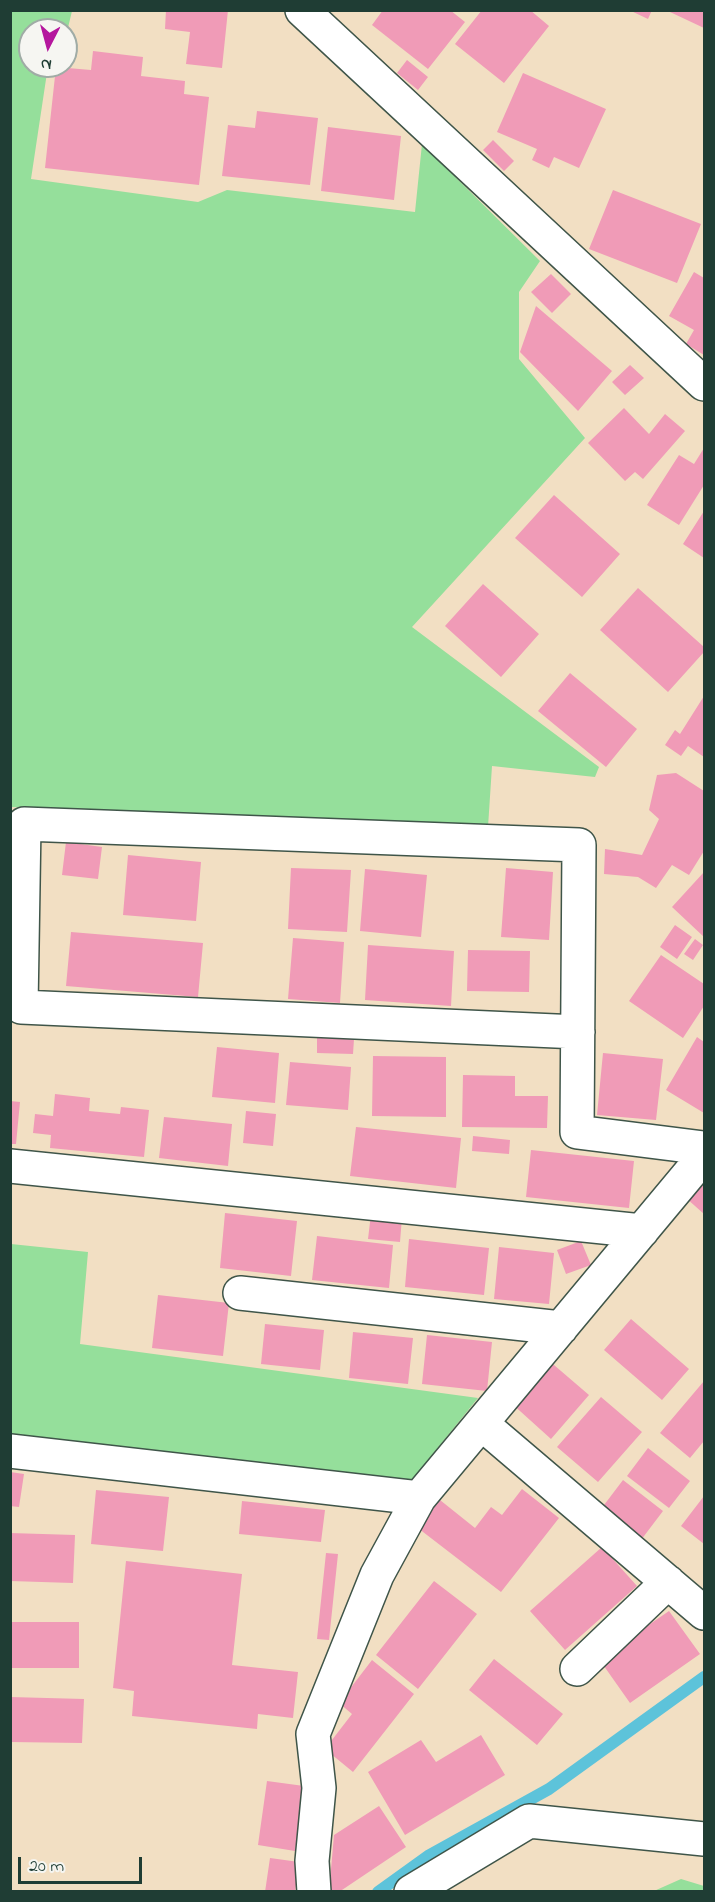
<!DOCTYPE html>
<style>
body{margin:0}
#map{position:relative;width:715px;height:1902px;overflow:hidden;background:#f2dfc3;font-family:"Indie Flower",sans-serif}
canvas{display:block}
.frame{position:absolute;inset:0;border:12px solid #1f3d34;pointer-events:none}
.north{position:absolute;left:18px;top:18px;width:60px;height:60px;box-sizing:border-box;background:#f6f6f2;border:2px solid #a0aca6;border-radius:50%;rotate:186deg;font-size:16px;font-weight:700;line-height:24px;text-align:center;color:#1f3d34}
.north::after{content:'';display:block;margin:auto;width:21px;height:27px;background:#b5179e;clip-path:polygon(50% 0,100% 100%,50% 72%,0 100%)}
.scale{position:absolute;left:18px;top:1857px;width:124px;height:27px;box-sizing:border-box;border:3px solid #1f3d34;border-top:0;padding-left:8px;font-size:18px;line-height:21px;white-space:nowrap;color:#1f3d34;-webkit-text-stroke:4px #f6f6f2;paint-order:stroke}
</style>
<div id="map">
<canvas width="715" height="1902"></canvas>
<div class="frame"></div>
<div class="north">N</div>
<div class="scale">20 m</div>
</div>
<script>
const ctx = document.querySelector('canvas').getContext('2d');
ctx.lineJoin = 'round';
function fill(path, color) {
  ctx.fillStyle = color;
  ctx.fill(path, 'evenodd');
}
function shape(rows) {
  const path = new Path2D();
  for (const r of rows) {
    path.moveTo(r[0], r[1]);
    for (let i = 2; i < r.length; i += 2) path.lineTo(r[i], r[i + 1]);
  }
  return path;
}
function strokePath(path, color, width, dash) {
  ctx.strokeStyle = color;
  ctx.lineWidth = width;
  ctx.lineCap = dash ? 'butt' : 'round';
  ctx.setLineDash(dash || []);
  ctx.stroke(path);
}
fill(shape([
 [11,11,72,11,66,36,66,30,30,30,30,66,48,66,31,179,198,202,227,190,415,212,422,144,540,261,519,292,519,359,585,438,412,627,599,767,595,777,492,766,488,827,11,807],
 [11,1244,88,1252,80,1344,478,1398,407,1486,11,1438],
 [681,1879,704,1886,704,1891,654,1891]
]), '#95df9b');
strokePath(shape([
 [378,1892,428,1856,549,1789,704,1677]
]), '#5dc3da', 12);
fill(shape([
 [166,10,228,10,222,68,186,64,190,32,165,29],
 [383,10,450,10,465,22,428,69,372,25],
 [482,10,530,10,549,26,504,83,455,44],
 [629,10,652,10,648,19],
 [671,10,704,10,704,28,670,12],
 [93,51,143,57,141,76,185,81,184,94,209,97,199,185,45,168,56,67,91,70],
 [407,60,428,77,418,90,397,73],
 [523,73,606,109,579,168,554,157,549,168,532,160,537,149,497,132],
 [257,111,318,118,310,185,222,176,228,125,255,128],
 [328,127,401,136,394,200,321,191],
 [493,140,514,161,504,171,483,150],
 [613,190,701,224,677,283,589,249],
 [694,272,704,278,704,355,686,344,694,330,669,316],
 [551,274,571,294,552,313,531,292],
 [536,306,612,371,578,411,520,352],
 [630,365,644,378,625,395,612,382],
 [624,408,649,434,665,414,685,431,643,479,635,472,625,481,588,443],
 [704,448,704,485,679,525,647,505,679,455,694,464],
 [554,495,620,554,582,597,515,538],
 [704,511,704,558,683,544],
 [483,584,539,634,501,677,445,626],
 [638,588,704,647,704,652,668,692,600,630],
 [570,673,637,729,606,767,538,711],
 [704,696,704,757,688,746,681,756,665,745,675,730,680,734],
 [676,773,704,791,704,851,689,875,672,865,656,888,638,877,604,874,605,849,642,855,659,819,649,810,657,775],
 [66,842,102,847,98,879,62,875],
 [128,855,201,862,196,921,123,915],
 [291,868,351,870,347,932,288,929],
 [506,868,553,872,549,940,501,937],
 [365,869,427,875,421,937,360,931],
 [704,872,704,937,672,907],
 [675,925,692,937,677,959,660,947],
 [71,932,203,943,198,997,66,986],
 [293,938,344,942,340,1003,288,999],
 [695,939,703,945,693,960,684,954],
 [368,945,454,951,451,1006,365,1000],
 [468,950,530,951,529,992,467,991],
 [661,955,704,984,704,1006,683,1038,629,1001],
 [697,1037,704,1042,704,1113,666,1090],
 [317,1038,354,1039,353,1054,317,1053],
 [217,1047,279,1053,275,1103,212,1097],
 [603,1053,663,1059,656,1120,597,1115],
 [373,1056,446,1057,446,1117,372,1116],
 [290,1062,351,1067,348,1110,286,1105],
 [463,1075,515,1076,515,1096,548,1096,547,1128,462,1127],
 [55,1094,90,1098,89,1111,120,1114,121,1107,149,1110,144,1157,50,1148,51,1135,33,1133,35,1114,53,1116],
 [10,1101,20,1102,16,1144,10,1144],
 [246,1111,276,1114,273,1146,243,1143],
 [164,1117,232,1124,228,1166,159,1158],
 [356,1127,461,1138,456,1188,350,1176],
 [473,1136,510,1140,509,1154,472,1151],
 [531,1150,634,1161,629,1208,526,1197],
 [704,1177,704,1214,686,1198],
 [225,1213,297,1221,291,1276,220,1268],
 [371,1214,402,1217,400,1242,368,1239],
 [317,1236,393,1245,389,1288,312,1280],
 [409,1239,489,1248,484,1295,405,1287],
 [581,1241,591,1265,566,1274,557,1250],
 [499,1247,554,1253,549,1304,494,1299],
 [158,1295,229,1303,223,1356,152,1348],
 [631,1319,689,1369,662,1400,604,1350],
 [265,1324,324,1330,320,1370,261,1364],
 [353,1332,413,1338,408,1384,349,1378],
 [427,1335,492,1342,487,1391,422,1384],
 [547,1359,589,1395,551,1439,510,1402],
 [704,1381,704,1441,690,1458,660,1433],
 [601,1397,642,1432,598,1482,557,1447],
 [648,1448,690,1481,669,1508,627,1476],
 [10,1472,24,1474,19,1507,10,1506],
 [623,1480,663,1511,641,1540,601,1509],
 [522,1489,559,1518,501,1592,414,1525,435,1496,475,1528,491,1507,502,1515],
 [96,1490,169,1497,163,1551,91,1544],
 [704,1496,704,1544,681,1526],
 [242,1501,325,1510,321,1542,239,1534],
 [10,1533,75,1535,73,1583,10,1581],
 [602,1547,637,1586,565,1650,530,1611],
 [326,1553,338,1554,329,1640,317,1639],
 [126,1561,242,1574,232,1665,298,1672,293,1718,258,1714,257,1729,132,1716,134,1691,113,1688],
 [434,1581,477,1614,418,1689,376,1655],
 [669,1611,700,1654,630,1703,599,1659],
 [10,1622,79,1622,79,1668,10,1668],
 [494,1659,563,1714,537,1745,469,1690],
 [372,1660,414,1694,353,1772,325,1749,352,1714,339,1703],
 [10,1697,84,1699,82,1743,10,1742],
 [481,1735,505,1775,405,1835,368,1772,421,1740,436,1762],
 [267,1781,304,1786,295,1851,258,1845],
 [379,1806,406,1847,339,1892,329,1892,334,1835],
 [270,1858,299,1862,295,1892,265,1892]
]), '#f09bb7');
const minor = shape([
 [302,10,704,384],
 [578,1032,21,1007,24,824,579,845,577,1132,704,1148],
 [10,1166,642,1231],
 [240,1293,561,1328],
 [482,1424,704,1613],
 [10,1451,419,1498],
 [577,1669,668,1582],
 [314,1892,312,1861,319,1788,313,1734,377,1575,419,1498,704,1156],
 [411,1892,529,1821,704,1839]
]);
strokePath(minor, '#3f5549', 36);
strokePath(minor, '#fff', 33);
</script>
